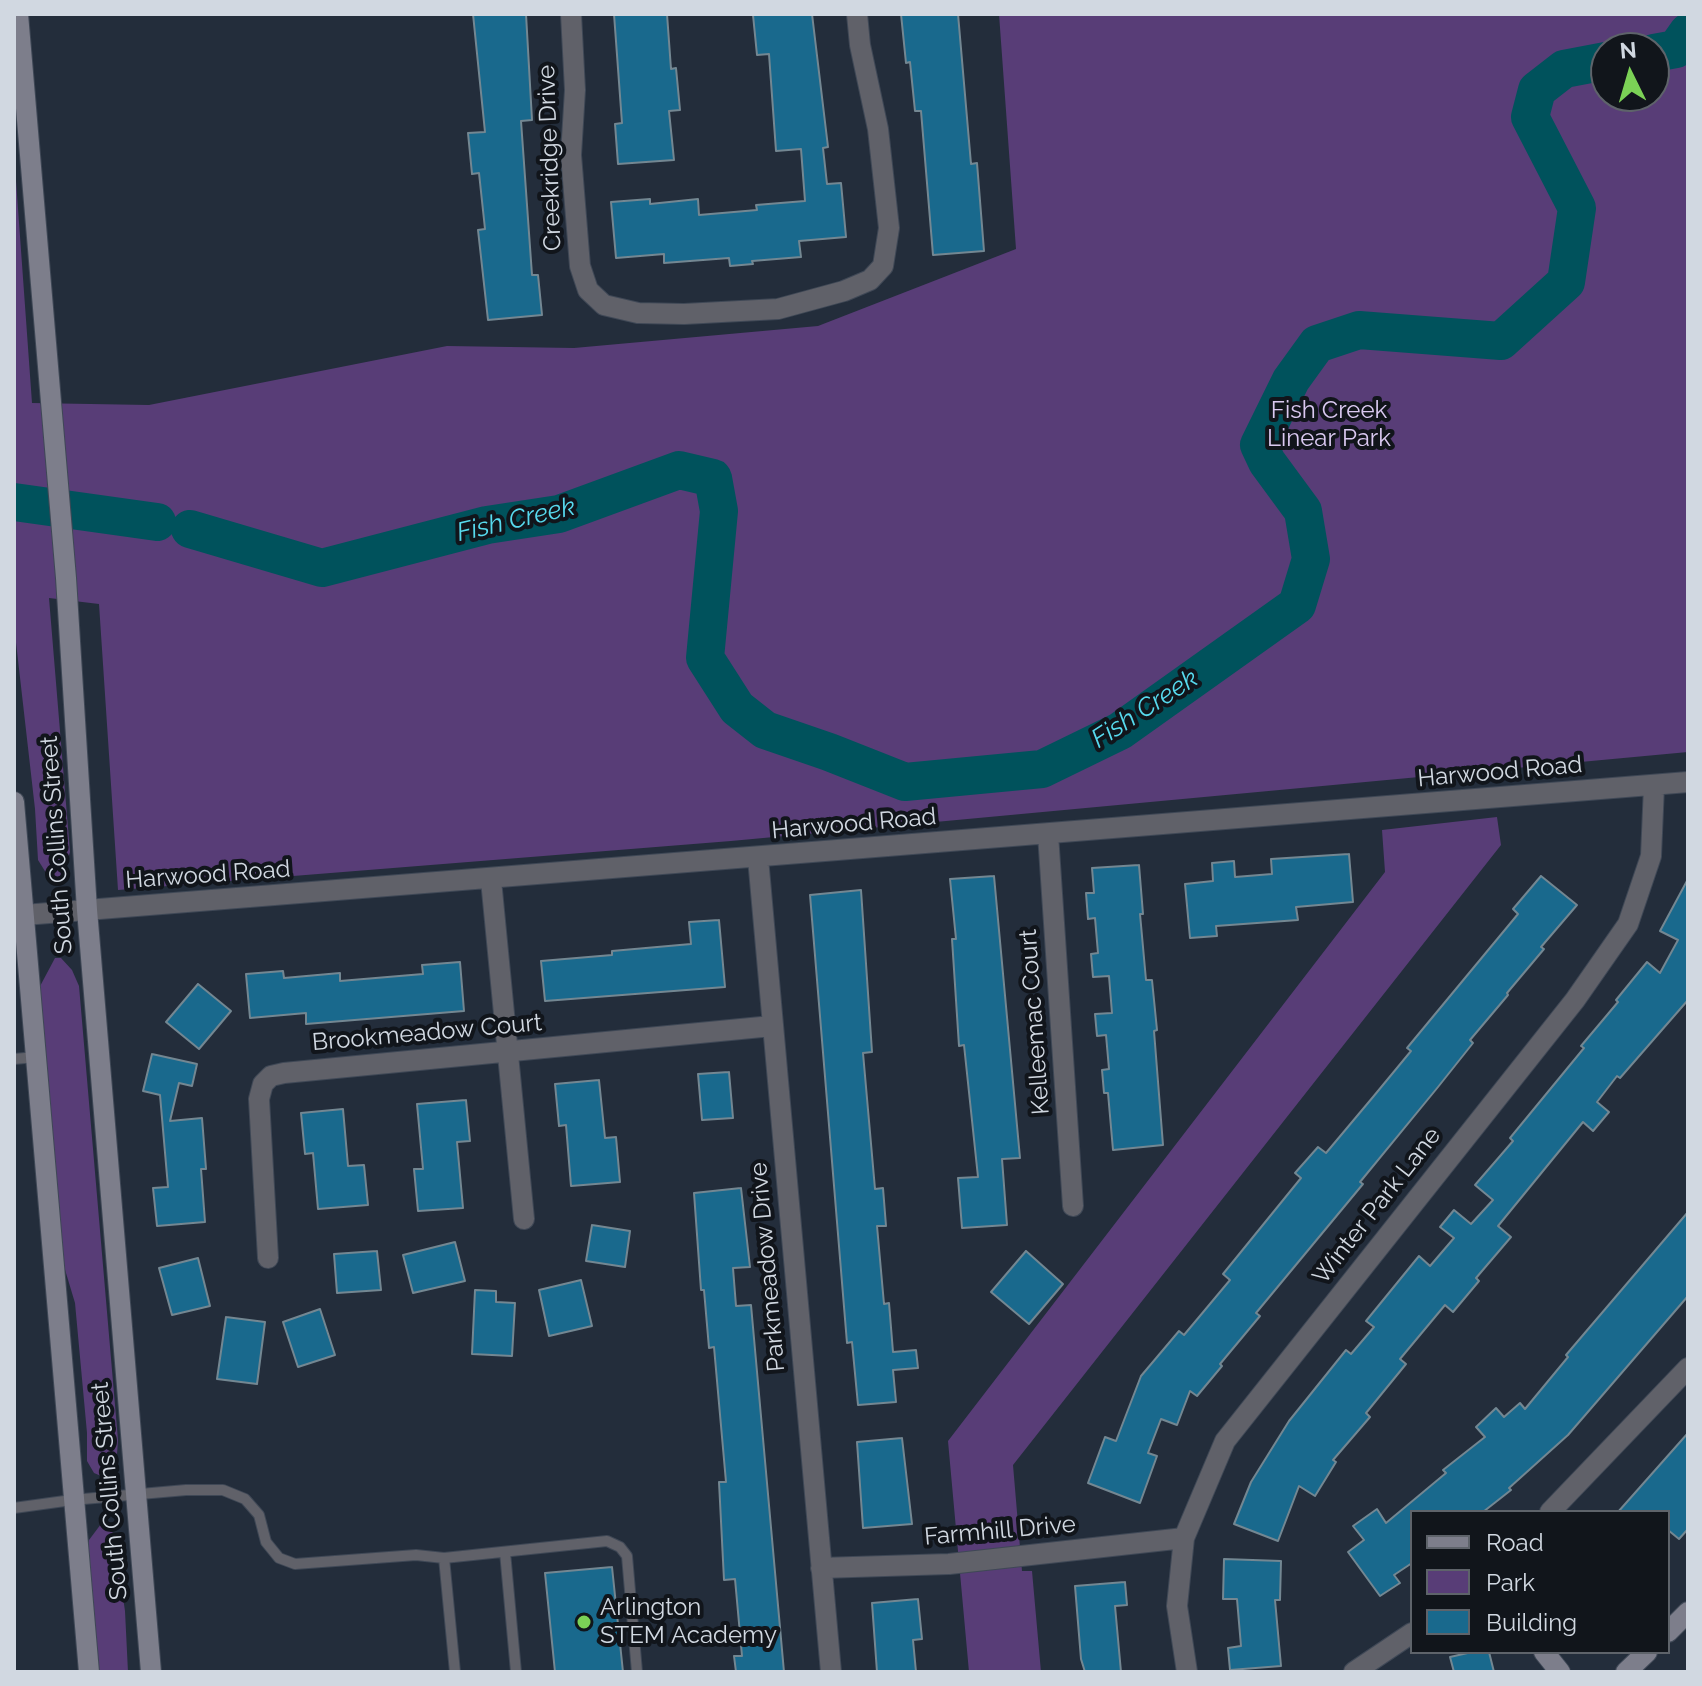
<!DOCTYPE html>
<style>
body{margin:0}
#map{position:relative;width:1702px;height:1686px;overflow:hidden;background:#232d3b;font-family:Raleway,sans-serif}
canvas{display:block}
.frame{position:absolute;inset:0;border:16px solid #d1d8e1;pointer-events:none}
.legend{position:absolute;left:1410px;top:1510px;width:260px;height:144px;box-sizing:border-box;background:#11151b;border:2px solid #5e636a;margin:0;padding:10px 14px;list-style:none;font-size:24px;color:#d1d8e1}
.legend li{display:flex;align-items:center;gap:16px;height:40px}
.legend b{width:40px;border:2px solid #5e636a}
.north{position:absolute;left:1590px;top:32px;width:80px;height:80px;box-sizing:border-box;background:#11151b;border:2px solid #5e636a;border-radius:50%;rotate:355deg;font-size:22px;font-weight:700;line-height:32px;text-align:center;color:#d1d8e1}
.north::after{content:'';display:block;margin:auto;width:28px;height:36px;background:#7bd156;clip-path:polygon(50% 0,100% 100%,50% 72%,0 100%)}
</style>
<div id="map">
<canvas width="1702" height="1686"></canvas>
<div class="frame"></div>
<ul class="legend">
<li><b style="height:10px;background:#7d7e8b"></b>Road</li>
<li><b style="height:22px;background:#583d77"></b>Park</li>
<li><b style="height:22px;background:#19698d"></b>Building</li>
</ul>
<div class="north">N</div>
</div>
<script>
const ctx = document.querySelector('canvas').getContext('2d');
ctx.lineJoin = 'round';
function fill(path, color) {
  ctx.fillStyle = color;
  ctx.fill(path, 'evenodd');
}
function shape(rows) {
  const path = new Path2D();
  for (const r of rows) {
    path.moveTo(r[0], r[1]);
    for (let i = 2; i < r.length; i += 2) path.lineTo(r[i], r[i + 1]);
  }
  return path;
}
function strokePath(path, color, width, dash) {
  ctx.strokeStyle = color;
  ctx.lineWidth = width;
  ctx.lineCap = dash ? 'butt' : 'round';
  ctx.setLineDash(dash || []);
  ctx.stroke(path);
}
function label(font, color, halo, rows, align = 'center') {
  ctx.font = font + ' Raleway,sans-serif';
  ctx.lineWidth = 8;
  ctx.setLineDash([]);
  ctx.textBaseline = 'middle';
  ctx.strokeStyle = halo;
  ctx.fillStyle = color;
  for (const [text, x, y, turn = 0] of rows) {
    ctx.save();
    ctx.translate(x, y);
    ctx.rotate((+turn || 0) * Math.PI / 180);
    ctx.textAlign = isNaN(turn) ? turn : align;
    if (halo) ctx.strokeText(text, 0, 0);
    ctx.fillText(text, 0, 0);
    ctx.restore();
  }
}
fill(shape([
 [999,14,1688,14,1688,752,731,841,118,890,99,604,49,598,70,852,61,882,53,884,38,860,35,809,14,625,14,153,32,403,149,405,447,346,574,348,818,326,1016,249],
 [1606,48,1654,48,1654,96,1606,96],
 [1497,817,1501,845,1013,1465,1022,1571,1032,1571,1041,1672,969,1672,948,1441,1385,872,1382,830],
 [55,958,61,958,72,970,79,986,118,1440,117,1454,112,1464,101,1476,94,1473,87,1461,87,1433,75,1303,63,1263,38,990],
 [101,1524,108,1525,114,1535,125,1611,128,1672,97,1672,86,1553,89,1540]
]), '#583d77');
strokePath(shape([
 [1654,53,1676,49,1688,32],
 [14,502,157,522],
 [190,529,322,568,487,525,559,514,679,470,713,478,719,511,705,658,737,708,765,730,829,752,905,782,1042,769,1120,731,1297,605,1311,559,1303,511,1267,462,1259,445,1291,380,1317,344,1359,330,1501,341,1566,282,1577,208,1530,117,1537,90,1564,69,1606,61]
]), '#00525c', 38);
const building = shape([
 [473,14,526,14,532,120,521,121,532,275,538,275,542,315,488,320,478,230,485,229,479,173,472,174,468,133,485,132,473,14],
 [614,14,667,14,671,69,676,68,680,110,669,111,674,160,618,164,615,124,622,123,614,14],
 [812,14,828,147,823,148,827,184,841,183,846,237,799,241,801,257,752,261,753,264,730,266,729,258,664,263,664,254,616,258,611,202,650,199,650,204,698,199,699,215,757,210,756,205,805,201,801,149,776,151,769,54,757,55,753,15,812,14],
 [901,14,958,14,971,164,977,163,984,251,933,255,921,111,915,111,910,62,906,63,901,14],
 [1349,854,1353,902,1296,907,1298,920,1216,926,1217,936,1190,938,1185,884,1213,881,1212,863,1234,861,1235,877,1272,874,1271,859,1349,854],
 [1139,865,1143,914,1140,914,1146,980,1152,980,1157,1030,1154,1031,1163,1145,1113,1150,1108,1093,1104,1093,1102,1070,1109,1069,1106,1035,1097,1036,1095,1014,1112,1013,1109,976,1093,977,1091,954,1098,953,1095,918,1088,919,1086,893,1094,893,1092,868,1139,865],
 [994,876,1020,1158,1002,1159,1007,1225,962,1228,958,1178,978,1177,964,1045,959,1046,952,939,956,939,950,879,994,876],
 [1541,876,1577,905,1541,947,1544,949,1507,993,1508,995,1470,1040,1473,1043,1438,1087,1360,1182,1363,1184,1256,1313,1260,1316,1220,1364,1222,1366,1197,1396,1190,1391,1177,1425,1161,1419,1148,1453,1157,1456,1140,1503,1088,1483,1105,1437,1116,1441,1141,1376,1179,1331,1184,1335,1230,1280,1223,1274,1301,1178,1295,1173,1318,1147,1326,1153,1373,1097,1411,1051,1407,1048,1518,914,1513,909,1541,876],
 [1688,879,1688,1000,1620,1078,1617,1076,1597,1102,1609,1112,1593,1131,1583,1122,1498,1226,1511,1237,1476,1278,1479,1281,1453,1312,1445,1305,1400,1359,1406,1364,1366,1413,1370,1417,1333,1460,1336,1462,1315,1496,1299,1486,1278,1541,1234,1524,1251,1482,1289,1421,1346,1350,1351,1354,1374,1327,1366,1321,1419,1256,1430,1266,1454,1238,1440,1227,1454,1210,1471,1224,1493,1200,1475,1185,1513,1141,1510,1138,1584,1048,1581,1046,1618,1002,1616,1000,1647,962,1660,973,1678,940,1660,931,1688,879],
 [861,890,872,1052,863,1053,875,1189,883,1188,886,1226,877,1226,884,1304,889,1303,893,1352,916,1350,918,1368,893,1370,896,1402,858,1405,852,1342,847,1343,810,895,861,890],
 [719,920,725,987,545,1001,541,961,612,955,612,951,691,944,689,922,719,920],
 [460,962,464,1011,306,1024,306,1013,250,1018,246,974,283,971,284,978,340,973,340,981,423,974,422,965,460,962],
 [198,984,231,1011,199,1049,166,1022,198,984],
 [152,1054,197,1064,192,1086,179,1083,170,1121,202,1118,206,1169,201,1169,205,1222,157,1226,153,1188,168,1187,160,1095,143,1091,152,1054],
 [729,1072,733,1118,702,1120,698,1074,729,1072],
 [599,1080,605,1138,616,1137,620,1182,571,1186,566,1125,559,1126,555,1084,599,1080],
 [466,1100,470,1141,457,1142,463,1208,418,1211,414,1169,423,1169,417,1104,466,1100],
 [343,1109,348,1166,364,1165,368,1205,318,1209,313,1153,305,1154,301,1113,343,1109],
 [741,1188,750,1267,733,1268,736,1306,751,1305,784,1672,736,1672,734,1656,742,1656,735,1579,724,1580,719,1482,726,1482,714,1347,709,1348,704,1290,701,1290,694,1193,741,1188],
 [1688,1212,1688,1296,1568,1435,1509,1488,1511,1490,1483,1512,1412,1512,1412,1563,1394,1575,1400,1583,1380,1596,1348,1552,1364,1540,1353,1526,1377,1509,1386,1523,1446,1473,1443,1470,1485,1437,1476,1427,1496,1408,1504,1417,1520,1403,1525,1409,1568,1357,1566,1355,1688,1212],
 [592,1225,630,1231,625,1267,586,1261,592,1225],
 [455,1242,465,1281,413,1293,403,1255,455,1242],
 [377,1251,381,1290,337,1293,334,1254,377,1251],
 [1026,1251,1063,1284,1029,1324,991,1292,1026,1251],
 [198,1258,210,1306,172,1315,159,1268,198,1258],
 [581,1280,592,1326,549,1336,539,1290,581,1280],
 [475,1290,496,1291,496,1302,515,1303,512,1356,472,1354,475,1290],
 [320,1309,335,1355,298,1367,283,1322,320,1309],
 [226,1317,265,1322,257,1384,217,1379,226,1317],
 [1688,1433,1688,1529,1679,1539,1668,1530,1668,1512,1618,1512,1688,1433],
 [902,1438,912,1524,863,1528,857,1442,902,1438],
 [1224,1559,1281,1561,1280,1600,1275,1600,1281,1666,1230,1670,1228,1648,1241,1646,1237,1599,1223,1599,1224,1559],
 [612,1567,623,1672,555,1672,545,1573,612,1567],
 [1125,1582,1127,1605,1115,1606,1121,1672,1085,1672,1081,1659,1075,1586,1125,1582],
 [918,1599,922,1639,913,1640,916,1672,877,1672,872,1603,918,1599],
 [1472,1652,1489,1652,1494,1672,1454,1672,1450,1657,1472,1652]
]);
fill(building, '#19698d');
strokePath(building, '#738792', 2);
const lane = shape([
 [14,1059,36,1057],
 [14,1508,72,1500,186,1490,223,1490,245,1499,259,1515,266,1542,279,1558,295,1564,416,1555,444,1558,607,1541,620,1547,627,1556,637,1672],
 [505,1552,516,1672],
 [444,1558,455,1672]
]);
const street = shape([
 [571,14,575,90,571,155,580,266,588,290,604,305,638,313,684,314,778,309,844,291,870,280,883,266,889,228,878,129,860,45,857,14],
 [1048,834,1073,1206],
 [758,858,831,1672],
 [491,880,524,1219],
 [24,915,1688,782],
 [268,1258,259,1099,263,1084,271,1076,284,1073,772,1026],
 [1550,1512,1688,1368],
 [821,1568,949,1564,1184,1538],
 [1187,1672,1177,1606,1184,1538,1225,1441,1575,1000,1628,924,1651,856,1654,786],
 [1354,1672,1412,1633]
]);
const secondary = shape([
 [18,14,66,578,87,910,151,1672],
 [14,802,89,1672],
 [1668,1632,1688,1612],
 [1544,1652,1560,1672],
 [1626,1672,1647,1652]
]);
strokePath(lane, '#3f4856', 12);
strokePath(street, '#3f4856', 22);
strokePath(secondary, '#3f4856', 22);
strokePath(lane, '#606169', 10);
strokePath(street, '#606169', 20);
strokePath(secondary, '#7d7e8b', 20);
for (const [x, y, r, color] of [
 [584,1622,8,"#7bd156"]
]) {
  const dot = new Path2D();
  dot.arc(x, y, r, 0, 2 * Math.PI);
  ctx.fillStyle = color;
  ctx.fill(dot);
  strokePath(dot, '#11151b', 3);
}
label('24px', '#d1d8e1', '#11151b', [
 ["Creekridge Drive",550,158,-92],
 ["Harwood Road",1500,772,-5],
 ["Harwood Road",854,824,-5],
 ["South Collins Street",57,845,-94],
 ["Harwood Road",208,875,-4],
 ["Kelleemac Court",1035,1022,-94],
 ["Brookmeadow Court",427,1033,-5],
 ["Winter Park Lane",1377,1206,-52],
 ["Parkmeadow Drive",768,1267,-95],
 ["South Collins Street",110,1491,-95],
 ["Farmhill Drive",1000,1531,-5]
]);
label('24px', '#dac9f1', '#11151b', [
 ["Fish Creek",1329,411],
 ["Linear Park",1329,439]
]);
label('24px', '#d1d8e1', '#11151b', [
 ["Arlington",600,1608],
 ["STEM Academy",600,1636]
], 'left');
label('italic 26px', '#57daee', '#11151b', [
 ["Fish Creek",516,520,-13],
 ["Fish Creek",1145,709,-33]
]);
</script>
